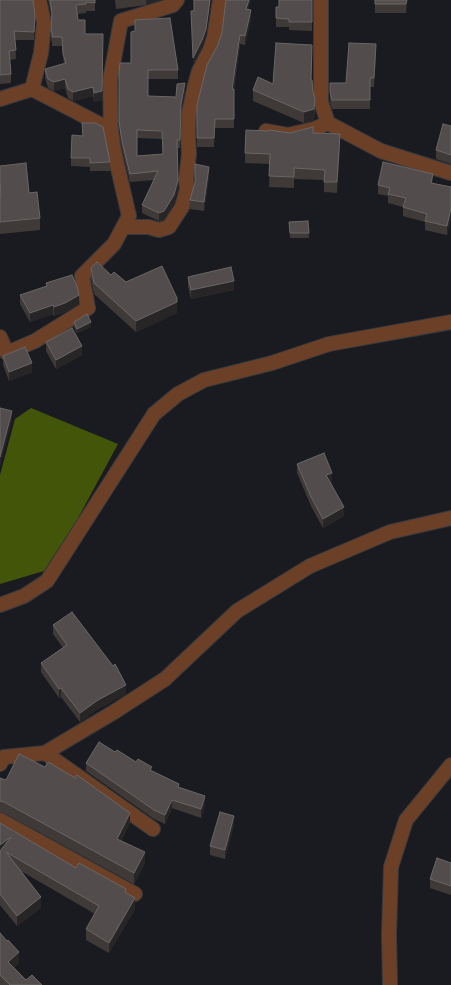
<!DOCTYPE html>
<style>
body{margin:0}
canvas{display:block;background:#191b20}
</style>
<canvas width="451" height="985"></canvas>
<script>
const ctx = document.querySelector('canvas').getContext('2d');
ctx.lineJoin = 'round';
function fill(path, color) {
  ctx.fillStyle = color;
  ctx.fill(path, 'evenodd');
}
function shape(rows) {
  const path = new Path2D();
  for (const r of rows) {
    path.moveTo(r[0], r[1]);
    for (let i = 2; i < r.length; i += 2) path.lineTo(r[i], r[i + 1]);
  }
  return path;
}
function strokePath(path, color, width, dash) {
  ctx.strokeStyle = color;
  ctx.lineWidth = width;
  ctx.lineCap = dash ? 'butt' : 'round';
  ctx.setLineDash(dash || []);
  ctx.stroke(path);
}
fill(shape([
 [31,408,118,444,77,520,44,571,0,584,0,475,15,419]
]), '#435509');
const minor = shape([
 [321,0,321,102,328,123,381,151,451,173],
 [32,89,41,53,44,23,39,0],
 [0,99,32,89,111,130],
 [266,131,288,135,314,129,328,123],
 [123,227,149,227,159,230,169,227,182,207,187,189,186,180,189,154,188,133,189,113,195,85,199,71,210,50,214,38,220,0],
 [0,337,7,353,35,341,88,308,82,276,114,244,129,216,114,151,111,130,110,80,121,21,173,5,177,0],
 [0,605,24,596,47,581,154,414,178,394,204,380,272,363,329,344,451,322],
 [45,753,153,829],
 [0,764,4,757,45,753,114,712,165,679,237,611,310,566,390,532,451,518],
 [0,820,135,894],
 [390,985,389,935,391,867,406,820,451,765]
]);
strokePath(minor, '#37393d', 16);
strokePath(minor, '#6b4027', 14);
fill(shape([
 [0,0,35,23,34,40,15,40,16,59,10,60,11,74,11,83,0,84],
 [48,0,95,0,95,11,86,11,86,13,77,14,78,20,85,34,102,100,94,102,93,96,73,101,68,98,65,88,54,91,48,88,45,78,45,69,64,64,62,46,52,46,52,41,51,41,52,19],
 [115,0,160,0,146,5,116,9],
 [312,0,312,31,289,30,289,27,276,27,276,7,279,7],
 [375,0,407,0,406,13,375,13],
 [249,10,251,19,245,45,240,44,234,89,234,128,215,128,214,147,197,147,197,105,218,45],
 [376,53,374,87,370,87,370,109,332,109,330,101,330,83,346,83],
 [312,56,311,80,315,110,314,120,304,123,253,101,253,90,273,84],
 [131,63,178,70,178,79,148,79,148,96,176,97,185,91,181,112,180,148,177,148,178,188,174,203,164,220,159,221,142,213,142,205,154,180,130,182,122,149,119,129,119,72],
 [137,138,162,139,163,154,137,156],
 [451,126,451,164,436,159,436,150],
 [290,133,340,145,337,193,324,192,324,180,294,179,294,188,269,187,270,164,245,163,245,153],
 [83,136,110,162,110,171,90,171,90,167,71,166,71,158],
 [0,166,29,193,40,218,40,230,0,234],
 [209,176,204,211,190,209,190,200],
 [433,183,451,187,451,217,447,235,425,230,425,222,403,216,403,207,388,203,388,196,378,194,378,185],
 [308,221,309,238,290,238,289,222],
 [91,268,111,275,126,282,177,313,136,332,94,294,91,279],
 [188,277,234,290,191,299,188,286],
 [46,283,79,304,65,312,54,316,53,314,30,322,20,304,20,295,46,287],
 [74,322,91,327,77,333,74,327],
 [46,342,82,355,56,369,46,351],
 [3,356,32,372,9,381,3,365],
 [297,464,332,482,331,482,344,516,323,528,311,506,297,473],
 [53,625,126,694,98,709,80,722,61,697,59,698,41,672,41,663,63,648,53,634],
 [115,752,152,771,205,805,201,818,172,808,165,824,154,819,86,771,86,763],
 [0,778,130,823,121,841,145,863,134,884,4,813,0,812],
 [0,823,76,868,126,894,135,909,109,953,86,940,86,929,95,914,21,871,41,908,17,926,0,905],
 [234,825,225,859,210,855,210,846],
 [451,863,451,895,430,888,430,879],
 [0,933,19,963,14,967,26,980,42,985,0,985]
]), '#3f3a38');
fill(shape([
 [146,0,160,0,146,5],
 [210,0,211,0,206,36,202,47,193,65,193,58],
 [249,0,251,0,246,18,246,9],
 [251,10,251,19,245,45,245,36],
 [35,15,35,23,34,40,34,32],
 [240,35,240,44,232,98,232,89],
 [103,43,102,100,94,102,94,93],
 [376,44,376,53,374,87,374,78],
 [312,45,312,56,311,90,311,80],
 [65,79,65,88,54,91,54,82],
 [185,83,185,91,181,112,180,148,181,104],
 [93,87,93,96,73,101,73,92],
 [315,99,314,120,304,123,304,112],
 [340,134,340,145,337,193,337,182],
 [209,167,209,176,204,211,204,202],
 [433,174,433,183,431,192,431,183],
 [178,180,178,188,174,203,164,220,159,221,159,213],
 [451,208,451,217,447,235,447,226],
 [234,281,234,290,191,299,191,290],
 [79,295,79,304,65,312,54,316,54,307],
 [177,302,177,313,136,332,136,321],
 [53,305,53,314,30,322,30,313],
 [91,322,91,327,77,333,77,329],
 [82,346,82,355,56,369,56,360],
 [32,363,32,372,9,381,9,372],
 [12,411,12,420,0,466,0,457],
 [332,473,332,482,326,484,326,475],
 [344,507,344,516,323,528,323,519],
 [126,685,126,694,98,709,80,722,80,713,98,700],
 [61,688,61,697,59,698,59,689],
 [205,796,205,805,201,818,201,809],
 [172,800,172,808,165,824,165,815],
 [130,813,130,823,117,849,117,839],
 [234,816,234,825,225,859,225,850],
 [11,837,0,855,0,845],
 [145,852,145,863,134,884,134,873],
 [41,897,41,908,17,926,17,916],
 [135,898,135,909,109,953,109,943],
 [19,952,19,963,8,972,8,962]
]), '#282526');
const building = shape([
 [0,0,33,0,35,15,34,32,14,31,16,50,9,51,11,74,0,75,0,0],
 [50,0,95,0,95,3,86,2,86,4,76,5,78,20,85,20,85,34,103,34,102,91,94,93,93,87,73,92,68,89,65,79,54,82,48,79,45,69,66,63,63,54,62,37,52,37,52,32,51,32,52,12,50,0],
 [194,0,210,0,206,29,202,40,193,58,191,11,194,11,194,0],
 [226,0,249,0,246,9,251,10,245,36,240,35,232,89,234,89,234,119,215,119,214,138,197,138,197,105,207,65,218,45,222,32,226,0],
 [279,0,312,0,312,22,289,22,289,19,276,18,276,7,279,7,279,0],
 [375,0,407,0,406,4,375,4,375,0],
 [170,18,178,70,148,70,148,96,176,97,177,84,185,83,181,104,180,140,177,140,178,180,174,195,164,211,159,213,142,205,158,171,130,174,122,141,119,121,119,72,120,63,131,63,131,32,135,31,135,20,170,18],
 [137,130,162,131,163,154,137,156,137,130],
 [276,43,312,45,311,80,312,80,313,92,315,99,314,109,304,112,253,90,258,77,273,84,276,43],
 [349,43,376,44,374,78,370,78,370,100,332,100,330,92,330,83,346,83,349,43],
 [82,123,95,123,103,127,110,162,90,163,90,158,71,158,72,135,83,136,82,123],
 [443,124,451,126,451,155,436,150,443,124],
 [313,127,313,133,340,134,337,182,324,182,325,170,294,168,294,177,269,176,270,154,245,153,246,130,269,131,269,130,290,133,313,127],
 [383,162,433,174,431,183,451,187,451,208,447,226,425,221,427,214,403,207,406,198,388,194,390,188,378,185,383,162],
 [26,163,29,193,37,192,40,218,0,222,0,195,1,196,0,181,0,166,26,163],
 [195,164,209,167,204,202,190,200,195,182,195,164],
 [308,221,309,233,290,233,289,222,308,221],
 [97,262,111,275,114,272,126,282,162,266,177,298,177,302,136,321,94,283,91,268,97,262],
 [231,267,234,281,191,290,188,277,231,267],
 [72,275,77,286,79,295,65,303,54,307,53,305,30,313,20,295,47,286,46,283,72,275],
 [87,314,91,322,77,329,74,322,87,314],
 [72,328,82,346,56,360,46,342,72,328],
 [25,347,32,363,9,372,3,356,25,347],
 [0,408,12,411,0,457,0,408],
 [324,453,332,473,326,475,344,507,323,519,311,497,297,464,324,453],
 [72,612,113,666,115,664,126,685,98,700,80,713,61,688,59,689,41,663,67,645,53,625,72,612],
 [99,742,115,752,117,750,136,762,138,759,152,767,150,770,179,784,178,787,205,796,201,809,172,800,165,815,154,810,86,763,99,742],
 [19,754,45,767,48,762,75,778,77,775,130,813,117,839,145,852,134,873,4,802,0,801,0,778,6,780,19,754],
 [220,812,234,816,225,850,210,846,220,812],
 [0,823,76,868,79,863,126,889,125,892,135,898,109,943,86,929,99,906,6,852,41,897,17,916,0,894,0,851,11,837,0,845,0,823],
 [437,858,451,863,451,886,430,879,437,858],
 [0,933,7,941,8,940,19,952,8,962,26,980,32,975,42,985,10,985,0,975,0,933]
]);
fill(building, '#524d4c');
strokePath(building, '#6a6666', 1);
</script>
